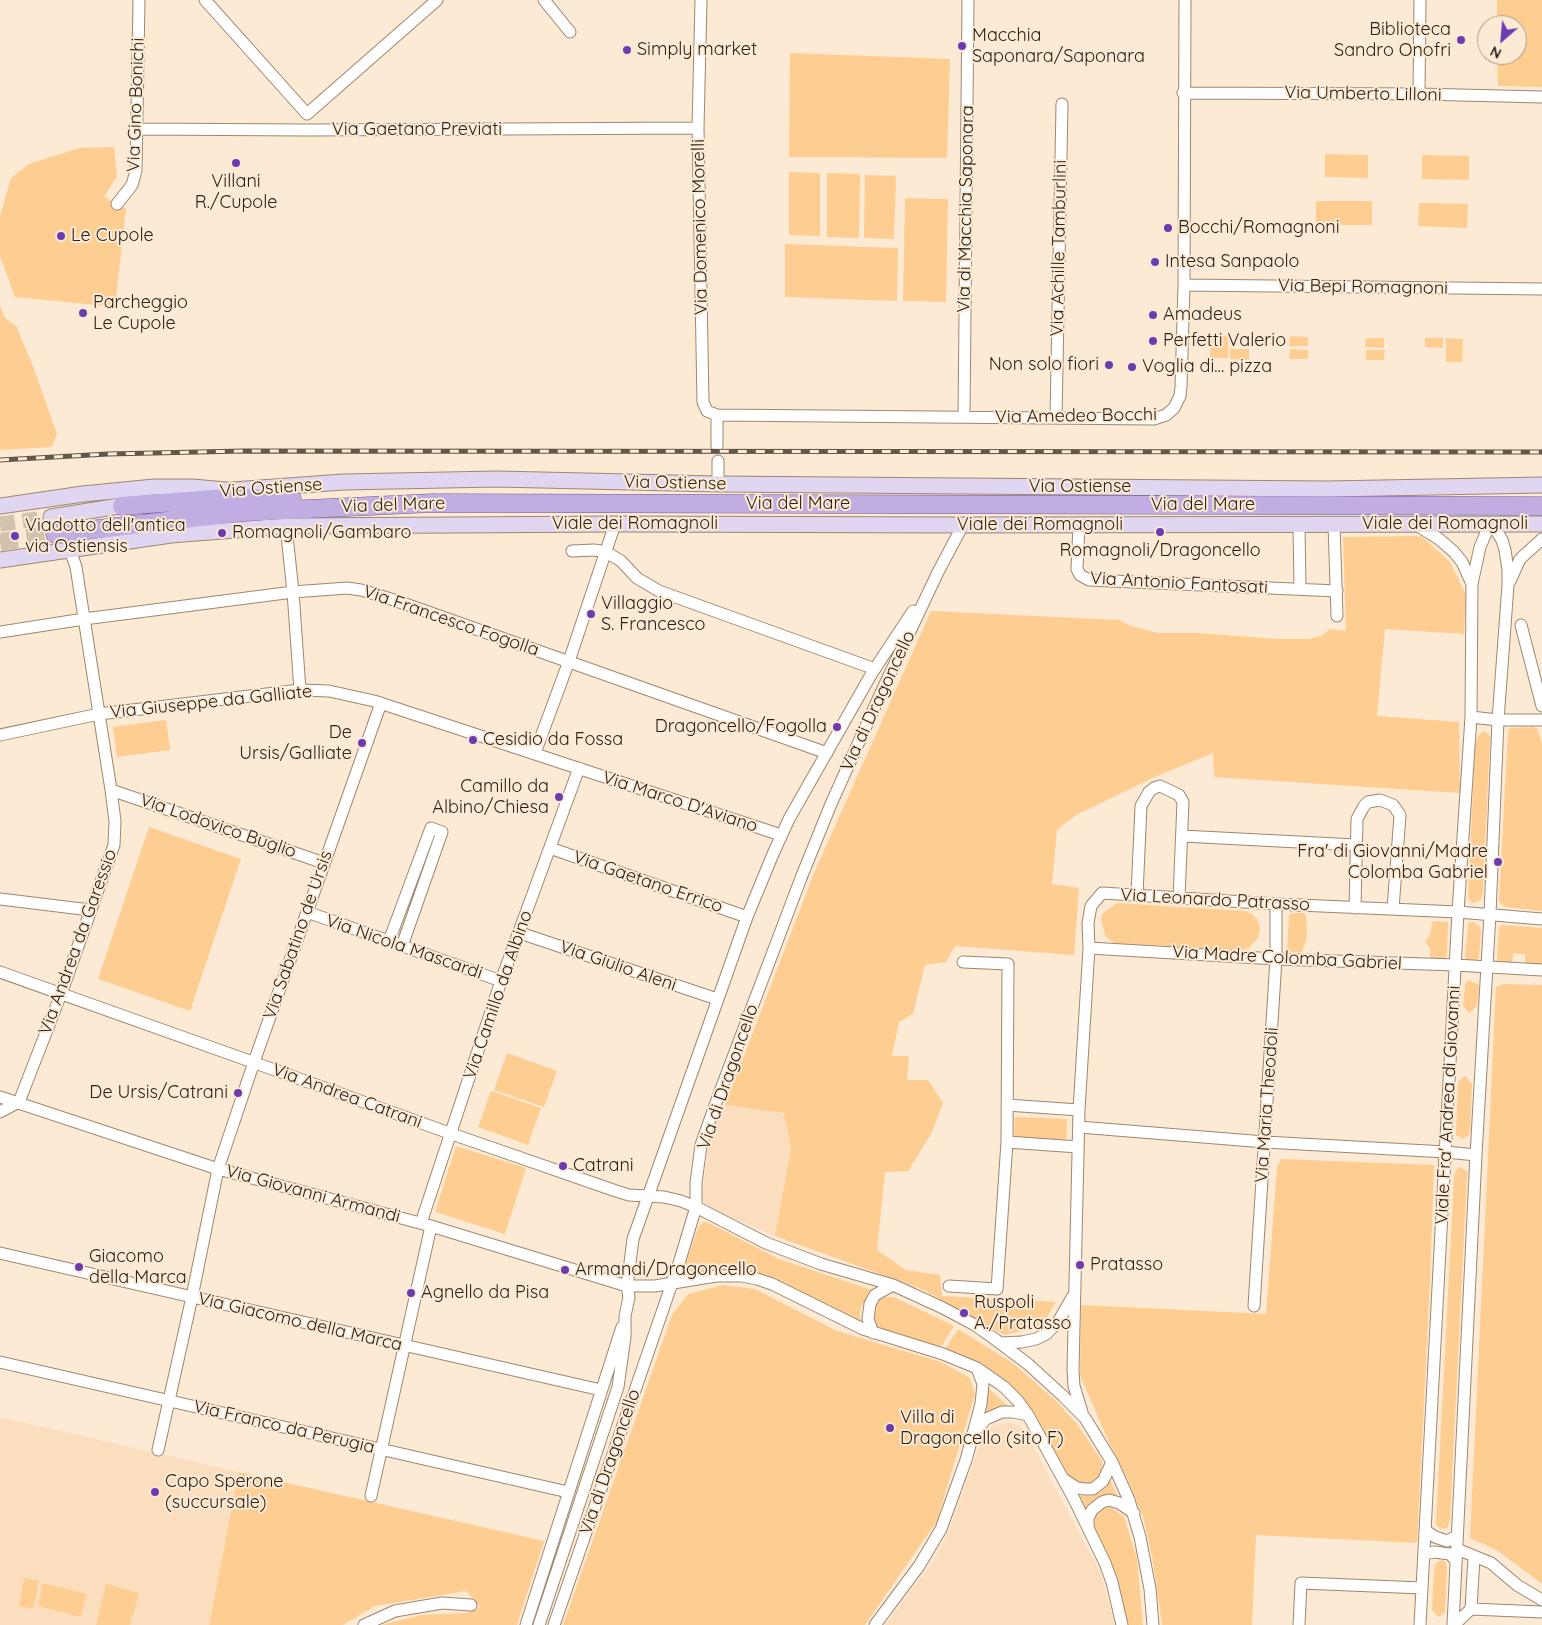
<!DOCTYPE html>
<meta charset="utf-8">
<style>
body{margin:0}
#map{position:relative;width:1542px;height:1625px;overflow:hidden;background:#fdead4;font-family:Quicksand,sans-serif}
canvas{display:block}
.north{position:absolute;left:1477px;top:15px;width:50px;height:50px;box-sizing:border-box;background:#fdead4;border:1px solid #a99a89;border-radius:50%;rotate:207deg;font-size:14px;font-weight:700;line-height:20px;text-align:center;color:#2b2218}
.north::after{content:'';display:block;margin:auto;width:18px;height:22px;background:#6c3bb2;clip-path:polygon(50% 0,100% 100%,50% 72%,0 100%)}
</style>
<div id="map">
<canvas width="1542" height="1625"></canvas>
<div class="north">N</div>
</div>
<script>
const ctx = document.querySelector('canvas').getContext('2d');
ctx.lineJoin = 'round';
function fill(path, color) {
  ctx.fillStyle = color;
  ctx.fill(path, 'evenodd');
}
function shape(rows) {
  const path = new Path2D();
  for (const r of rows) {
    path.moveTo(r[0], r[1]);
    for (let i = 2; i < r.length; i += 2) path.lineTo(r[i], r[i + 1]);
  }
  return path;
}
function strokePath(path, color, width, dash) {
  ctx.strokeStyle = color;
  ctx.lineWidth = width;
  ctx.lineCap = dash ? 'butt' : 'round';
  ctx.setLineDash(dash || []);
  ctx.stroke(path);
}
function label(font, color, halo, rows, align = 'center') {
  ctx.font = font + ' Quicksand,sans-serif';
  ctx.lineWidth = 4;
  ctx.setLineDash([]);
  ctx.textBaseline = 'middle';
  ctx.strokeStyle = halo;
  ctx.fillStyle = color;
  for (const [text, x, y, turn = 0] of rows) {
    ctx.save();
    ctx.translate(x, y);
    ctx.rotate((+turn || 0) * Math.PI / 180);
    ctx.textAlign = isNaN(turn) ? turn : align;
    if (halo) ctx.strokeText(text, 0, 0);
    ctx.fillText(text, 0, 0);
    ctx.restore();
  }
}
fill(shape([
 [725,1105,784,1113,791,1149,775,1236,721,1213,702,1201,708,1142],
 [0,1417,239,1472,209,1625,0,1625],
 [1010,1423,1020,1426,1026,1433,1100,1572,1115,1625,885,1625,933,1562,950,1528,984,1434,993,1425]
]), '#fbdebd');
fill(shape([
 [1497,0,1542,0,1542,87,1498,86,1497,55,1517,55,1517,25,1497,25],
 [790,53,950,59,947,158,789,157],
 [114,147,117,176,104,197,126,209,115,307,15,297,0,256,0,216,11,178,29,164,79,148],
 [1325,154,1368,155,1368,178,1325,177],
 [1422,155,1469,156,1469,180,1422,179],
 [789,172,820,173,820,236,789,235],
 [827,173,860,174,859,238,827,237],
 [865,175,896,176,894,239,864,238],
 [905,198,948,199,946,302,903,301],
 [1316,201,1372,201,1372,225,1316,225],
 [1419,203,1468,204,1467,228,1418,226],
 [785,244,898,248,897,301,785,297],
 [0,306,5,318,16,326,33,366,57,434,52,447,0,450],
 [1211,335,1228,336,1228,358,1210,358],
 [1290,336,1308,337,1308,346,1289,346],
 [1366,338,1384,338,1384,348,1365,347],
 [1425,338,1443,338,1443,348,1425,347],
 [1446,338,1463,339,1462,362,1446,362],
 [1230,348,1238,350,1238,349,1249,349,1249,360,1230,359],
 [1290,349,1308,350,1308,359,1289,359],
 [1366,350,1385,350,1384,360,1366,360],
 [1421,536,1450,562,1466,595,1464,634,1385,629,1377,716,1459,722,1460,793,1214,777,1213,753,1157,776,1076,815,1057,830,1052,884,1079,888,1074,955,955,946,946,962,925,965,913,1014,899,1022,892,1056,909,1056,907,1080,928,1080,943,1103,931,1134,908,1171,885,1172,877,1250,906,1270,940,1275,942,1296,1056,1302,1041,1327,1004,1335,924,1290,775,1236,791,1149,784,1113,725,1105,814,873,931,611,1119,620,1131,626,1158,633,1198,633,1278,639,1309,639,1323,635,1330,629,1346,631,1343,537],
 [166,720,170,750,117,757,113,727],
 [1533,727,1537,728,1542,743,1542,911,1505,907,1499,901,1508,731,1510,728],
 [1484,731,1490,736,1490,740,1483,889,1482,898,1477,902,1472,903,1469,899,1468,894,1475,746,1478,736],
 [149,827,241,859,190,1011,98,979],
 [1117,903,1245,911,1252,914,1258,921,1260,929,1258,938,1249,948,1241,950,1114,943,1105,936,1101,918,1103,913],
 [1292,913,1304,913,1306,916,1307,937,1302,952,1289,952,1287,949,1289,916],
 [1437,921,1448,922,1447,956,1444,960,1432,959,1430,957,1430,949,1425,941,1430,935,1432,922],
 [1473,921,1480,927,1481,932,1479,957,1476,960,1472,962,1465,957,1468,924],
 [1502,925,1542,928,1542,966,1525,966,1525,954,1513,953,1512,964,1499,963,1497,960,1499,927],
 [1469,980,1479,985,1477,1006,1469,1013,1463,1005,1465,984],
 [1503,984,1542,985,1542,1584,1498,1551,1470,1538,1496,987],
 [507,1053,557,1071,544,1107,494,1090],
 [1465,1076,1472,1084,1470,1131,1469,1135,1463,1139,1456,1135,1456,1131,1458,1082],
 [491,1091,541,1108,528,1145,478,1127],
 [1015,1117,1067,1119,1066,1142,1014,1140],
 [456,1146,526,1168,505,1234,435,1212],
 [1281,1159,1434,1165,1430,1281,1417,1543,1256,1535,1252,1625,1162,1625,1152,1556,1143,1517,1128,1480,1108,1440,1080,1375,1081,1305,1266,1314,1277,1167],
 [1459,1167,1467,1171,1467,1175,1450,1520,1447,1528,1440,1529,1436,1523,1454,1178,1455,1172],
 [704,1222,709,1223,779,1259,875,1291,861,1307,860,1315,862,1326,776,1284,689,1275,685,1267,696,1233,699,1226],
 [723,1285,755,1289,837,1331,941,1362,970,1378,975,1394,937,1521,865,1625,563,1625,672,1315,688,1294],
 [883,1297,894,1297,954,1326,941,1347,879,1331,873,1325,871,1314,876,1303],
 [958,1329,1014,1364,1055,1400,1077,1424,1102,1461,1102,1473,1100,1478,1090,1486,1069,1480,995,1376,953,1352,945,1349],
 [986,1388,988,1388,1009,1407,983,1417],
 [239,1472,544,1541,517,1625,381,1625,421,1615,466,1613,480,1607,466,1591,375,1606,343,1625,209,1625],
 [1110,1480,1119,1499,1086,1515,1077,1496,1091,1496,1099,1493,1106,1487],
 [1103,1507,1112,1508,1124,1517,1137,1559,1143,1625,1125,1625,1118,1579,1093,1530,1094,1516,1098,1510],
 [1442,1560,1445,1561,1447,1567,1445,1613,1438,1617,1432,1610,1434,1569,1437,1562],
 [24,1578,39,1581,33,1609,19,1606],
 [43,1583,87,1594,81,1617,38,1606],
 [106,1584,139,1593,130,1625,96,1625]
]), '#fecd92');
strokePath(shape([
 [0,524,51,517]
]), '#d3c2ae', 15, [15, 8]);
strokePath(shape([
 [0,542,55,534]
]), '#d3c2ae', 18, [18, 9]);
const minor = shape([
 [205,0,307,114],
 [544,0,570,32],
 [701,0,698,128,703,402,707,411,717,415,1154,419,1166,415,1174,408,1180,396,1181,387,1184,285,1185,0],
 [1183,93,1419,94,1542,97],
 [1419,94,1420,0],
 [307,114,437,0],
 [136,129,308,130,698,128],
 [117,204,132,185,136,171,139,0],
 [1184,285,1542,289],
 [717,415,717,446],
 [964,417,968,0],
 [1056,418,1062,104],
 [718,461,718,484],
 [1334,524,1337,616],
 [1415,524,1439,539,1454,552,1462,562,1472,584],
 [1079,525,1077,569,1080,575,1089,580,1337,591],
 [1299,525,1300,589],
 [286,526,293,592,300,690],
 [572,551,594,550,606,552,621,561,637,578,659,591,875,669],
 [1510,581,1520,559,1542,539],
 [1521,625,1542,706],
 [0,632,84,619,293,592,347,588,361,590,394,600,827,753],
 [1471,717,1498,720,1542,720],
 [0,735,99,714,300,690,329,691,374,701,781,835],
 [535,753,569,661,615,524],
 [111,790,324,863],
 [1182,836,1356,845],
 [550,848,747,917],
 [1137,895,1141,806,1149,792,1154,788,1160,786,1179,795,1183,802,1179,898],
 [0,899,90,910],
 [1355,908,1357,819,1364,806,1368,802,1380,800,1393,805,1400,815,1393,909],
 [307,912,501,981],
 [520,933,717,999],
 [389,941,431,828,442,832,402,946],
 [1089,948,1276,959,1455,965,1542,970],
 [0,972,261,1065,452,1134,616,1191,629,1195,664,1197,681,1201,696,1207,766,1243,821,1264,893,1285,943,1308,973,1324,992,1337,1028,1364,1063,1396,1085,1418,1112,1462,1129,1500,1140,1537,1150,1589,1153,1625],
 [0,1097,218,1169,431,1226,627,1286,655,1286,716,1276,742,1276,757,1279,772,1284,863,1329,943,1354,977,1368,1004,1387,1018,1401,1028,1415,1074,1499,1105,1563,1112,1582,1122,1625],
 [1007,1105,1079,1110],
 [0,1112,19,1102,61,994,114,845,115,821,111,790,76,567,70,550],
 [1079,1127,1265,1142,1446,1152,1476,1155],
 [1007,1142,1078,1147],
 [421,1223,501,981,579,768],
 [0,1253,601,1390],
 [949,1286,997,1289,1007,1142,1008,964,963,962],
 [1254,1306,1276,959,1276,904],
 [873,1333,868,1319,870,1304,875,1295,893,1285],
 [1002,1343,1022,1342,1036,1339,1046,1334,1058,1322,1073,1296],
 [0,1362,568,1492],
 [1082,1412,1074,1386,1073,1370,1079,1110,1089,948,1088,923,1091,906,1102,893,1276,904,1458,912,1542,919],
 [976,1430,986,1419,1002,1412,1013,1412,1028,1415],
 [158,1450,192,1297,218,1169,254,1062,381,703],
 [1065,1480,1077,1488,1085,1489,1093,1489,1103,1481,1112,1462],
 [371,1496,431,1226],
 [1088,1528,1088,1518,1092,1510,1102,1502,1109,1500,1119,1503,1134,1513],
 [1426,1531,1435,1537,1447,1541,1457,1536],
 [1457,1549,1491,1563,1517,1585,1542,1600],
 [1424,1554,1434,1552,1450,1554,1456,1561],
 [1471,1609,1474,1557],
 [364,1625,395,1611,442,1603,471,1605],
 [526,1625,622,1327],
 [539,1625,618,1387,625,1337,625,1316,629,1297,627,1286,633,1239,747,917,773,854,789,819,872,673,913,611],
 [554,1625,680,1260,696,1207,696,1183,701,1145,718,1097,801,878,831,804,880,695,938,572,963,525],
 [875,1625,919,1566,941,1529,966,1460,981,1404,983,1384,977,1368],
 [1299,1625,1301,1583,1422,1588],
 [1420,1625,1458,912,1471,717,1472,584,1480,547,1486,533,1492,524,1502,540,1505,550,1508,570,1508,585,1498,720,1490,914,1476,1155,1453,1625],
 [1454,1625,1471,1609,1542,1612]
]);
const secondary = shape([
 [219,491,343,482,497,479,718,484,1327,489,1542,485],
 [0,506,83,494,154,487,192,487,226,490],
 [51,517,132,504],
 [0,560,171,535,286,526,615,524,963,525,1542,524]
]);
const primary = shape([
 [122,506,227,498,292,499],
 [55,534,244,512,433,503,1542,506]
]);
strokePath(minor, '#9d876f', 13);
strokePath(secondary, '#9d876f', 17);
strokePath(primary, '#715a8f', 19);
strokePath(minor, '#fff', 11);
strokePath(secondary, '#e0d6f1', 15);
strokePath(primary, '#c0aee2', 18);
const rail = shape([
 [0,460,108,454,244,451,1542,452]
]);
strokePath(rail, '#625749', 5);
strokePath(rail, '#fdead4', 3, [9]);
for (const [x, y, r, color] of [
 [1461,40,5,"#6c3bb2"],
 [962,46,5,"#6c3bb2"],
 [627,50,5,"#6c3bb2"],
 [236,163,5,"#6c3bb2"],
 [1168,228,5,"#6c3bb2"],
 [61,236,5,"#6c3bb2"],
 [1155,262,5,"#6c3bb2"],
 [83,313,5,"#6c3bb2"],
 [1153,315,5,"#6c3bb2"],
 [1153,341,5,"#6c3bb2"],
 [1109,365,5,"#6c3bb2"],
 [1132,367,5,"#6c3bb2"],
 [1160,532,5,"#6c3bb2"],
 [222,533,5,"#6c3bb2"],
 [15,536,5,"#6c3bb2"],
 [591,614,5,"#6c3bb2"],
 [837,727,5,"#6c3bb2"],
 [473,740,5,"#6c3bb2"],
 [362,743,5,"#6c3bb2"],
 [559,797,5,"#6c3bb2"],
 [1498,862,5,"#6c3bb2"],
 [238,1093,5,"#6c3bb2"],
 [563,1166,5,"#6c3bb2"],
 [1080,1265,5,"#6c3bb2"],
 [79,1267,5,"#6c3bb2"],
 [565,1270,5,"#6c3bb2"],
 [411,1293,5,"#6c3bb2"],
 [964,1313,5,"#6c3bb2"],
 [890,1428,5,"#6c3bb2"],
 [155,1492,5,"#6c3bb2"]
]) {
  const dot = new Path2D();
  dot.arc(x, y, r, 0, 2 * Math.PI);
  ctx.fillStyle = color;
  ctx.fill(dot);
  strokePath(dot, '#fdead4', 2);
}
label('18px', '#2b2218', '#fdead4', [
 ["Biblioteca",1451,30,"right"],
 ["Sandro Onofri",1451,51,"right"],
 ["Macchia",972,36],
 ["Saponara/Saponara",972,57],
 ["Simply market",637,50],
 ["Villani",236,182,"center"],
 ["R./Cupole",236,203,"center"],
 ["Bocchi/Romagnoni",1178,228],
 ["Le Cupole",71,236],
 ["Intesa Sanpaolo",1165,262],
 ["Parcheggio",93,303],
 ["Le Cupole",93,324],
 ["Amadeus",1163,315],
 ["Perfetti Valerio",1163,341],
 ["Non solo fiori",1099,365,"right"],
 ["Voglia di… pizza",1142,367],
 ["Viadotto dell'antica",25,526],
 ["via Ostiensis",25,547],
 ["Romagnoli/Gambaro",232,533],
 ["Romagnoli/Dragoncello",1160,551,"center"],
 ["Villaggio",601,604],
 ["S. Francesco",601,625],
 ["Dragoncello/Fogolla",827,727,"right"],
 ["De",352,733,"right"],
 ["Ursis/Galliate",352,754,"right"],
 ["Cesidio da Fossa",483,740],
 ["Camillo da",549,787,"right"],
 ["Albino/Chiesa",549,808,"right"],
 ["Fra' di Giovanni/Madre",1488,852,"right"],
 ["Colomba Gabriel",1488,873,"right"],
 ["De Ursis/Catrani",228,1093,"right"],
 ["Catrani",573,1166],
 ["Giacomo",89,1257],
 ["della Marca",89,1278],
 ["Pratasso",1090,1265],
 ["Armandi/Dragoncello",575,1270],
 ["Agnello da Pisa",421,1293],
 ["Ruspoli",974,1303],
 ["A./Pratasso",974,1324],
 ["Villa di",900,1418],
 ["Dragoncello (sito F)",900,1439],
 ["Capo Sperone",165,1482],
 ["(succursale)",165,1503]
], 'left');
label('18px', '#2b2218', '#fdead4', [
 ["Via Umberto Lilloni",1363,94,1],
 ["Via Gino Bonichi",136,105,-88],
 ["Via Gaetano Previati",417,130],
 ["Via di Macchia Saponara",966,209,-89],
 ["Via Domenico Morelli",700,227,-91],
 ["Via Achille Tamburlini",1059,248,-89],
 ["Via Bepi Romagnoni",1363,287,1],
 ["Via Amedeo Bocchi",1076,416,-1],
 ["Via Ostiense",675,483,1],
 ["Via Ostiense",1080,487],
 ["Via Ostiense",271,488,-4],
 ["Via del Mare",798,504],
 ["Via del Mare",393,505,-2],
 ["Via del Mare",1203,505],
 ["Viale dei Romagnoli",635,524],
 ["Viale dei Romagnoli",1445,524],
 ["Viale dei Romagnoli",1040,525],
 ["Via Antonio Fantosati",1179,583,3],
 ["Via Francesco Fogolla",451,621,19],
 ["Via di Dragoncello",878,701,-65],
 ["Via Giuseppe da Galliate",211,702,-6],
 ["Via Marco D'Aviano",680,802,18],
 ["Via Lodovico Buglio",218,826,19],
 ["Via Gaetano Errico",648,882,19],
 ["Via Leonardo Patrasso",1215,900,3],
 ["Via Sabatino de Ursis",298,935,-71],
 ["Via Andrea da Garessio",78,942,-70],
 ["Via Nicola Mascardi",404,947,19],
 ["Via Madre Colomba Gabriel",1287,958,3],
 ["Via Giulio Aleni",618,966,19],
 ["Via Camillo da Albino",498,995,-71],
 ["Via di Dragoncello",728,1077,-71],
 ["Via Andrea Catrani",347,1096,20],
 ["Via Maria Theodoli",1267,1105,-86],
 ["Viale Fra' Andrea di Giovanni",1448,1105,-87],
 ["Via Giovanni Armandi",313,1194,15],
 ["Via Giacomo della Marca",300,1322,13],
 ["Via Franco da Perugia",284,1427,13],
 ["Via di Dragoncello",610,1462,-71]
]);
</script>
